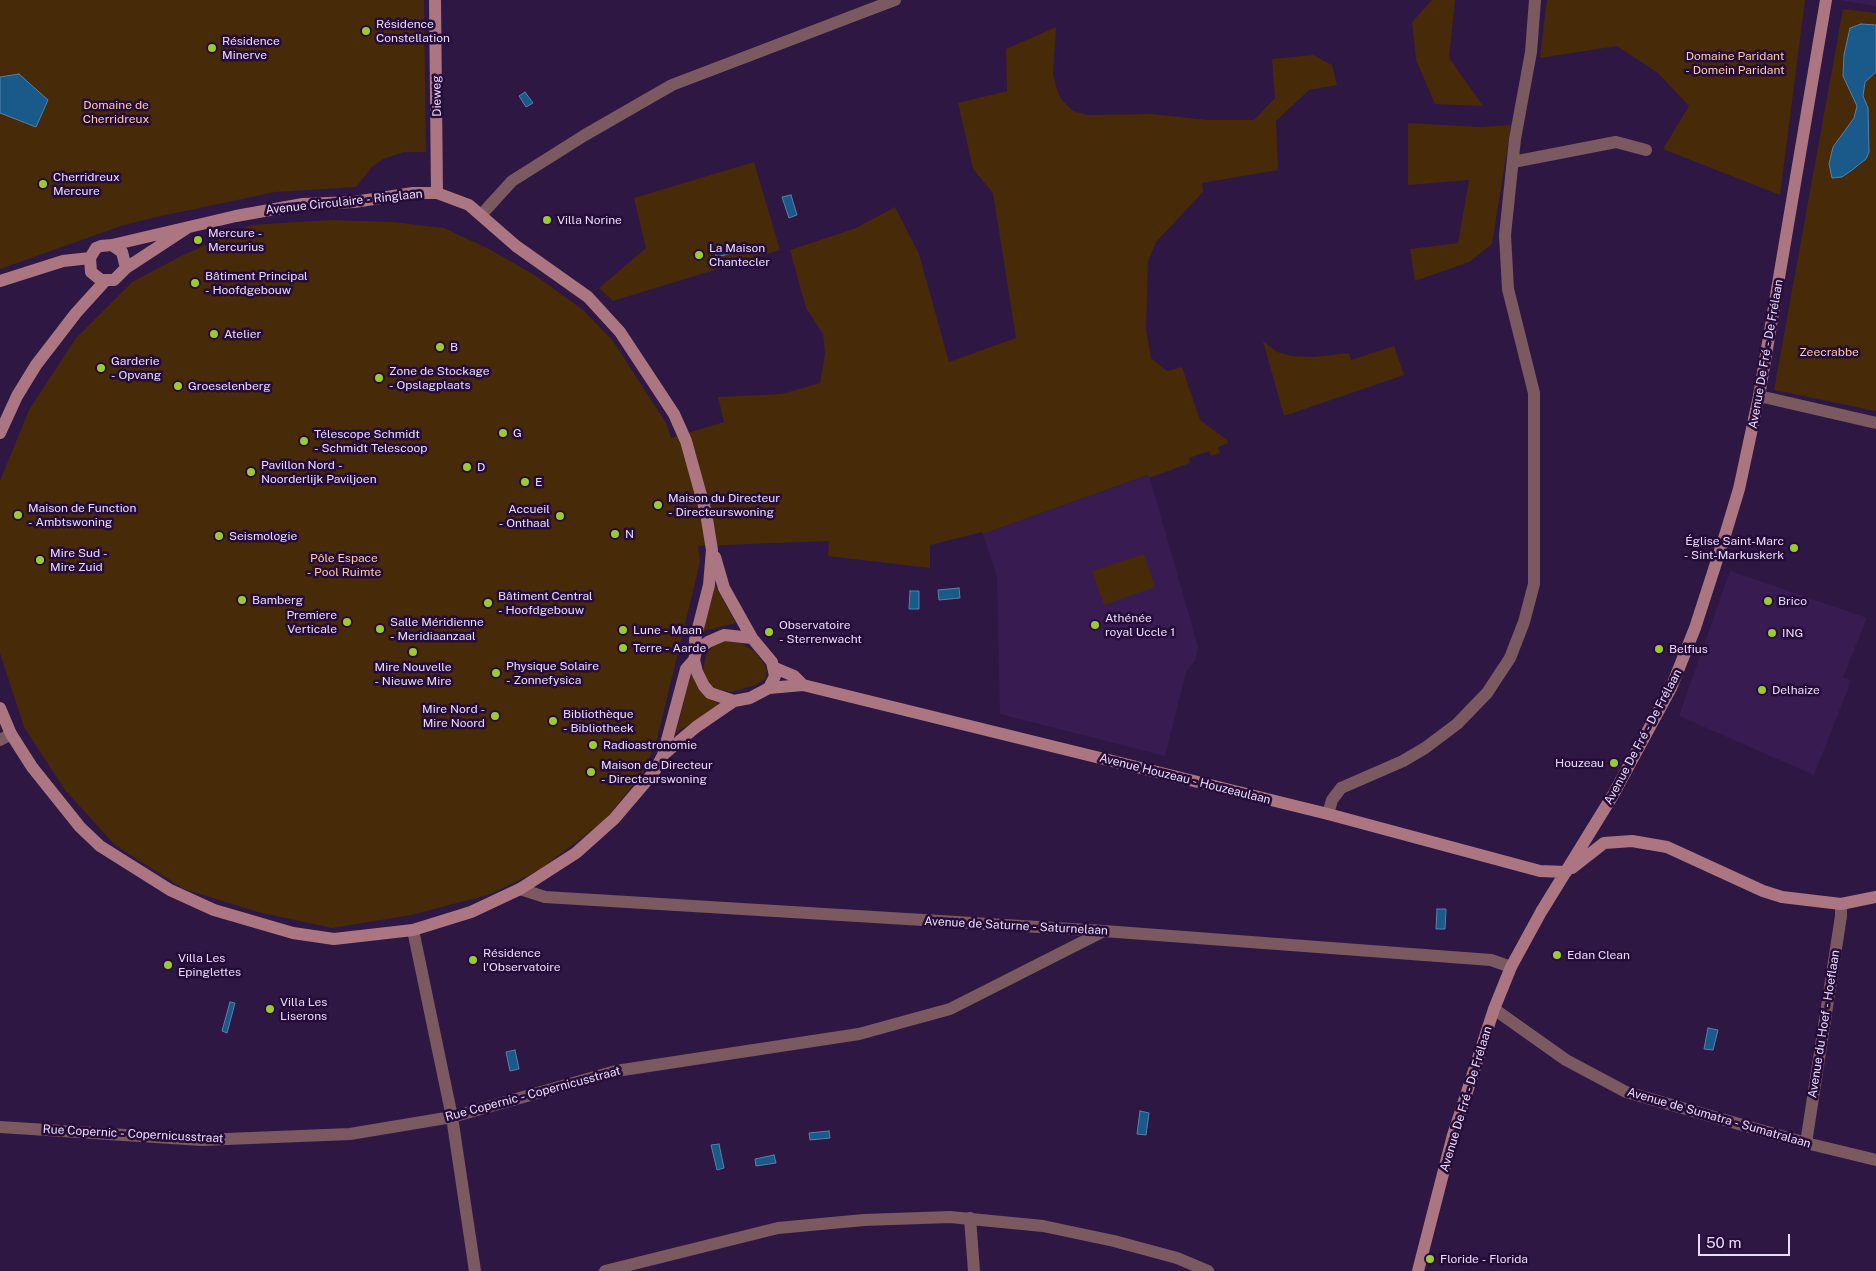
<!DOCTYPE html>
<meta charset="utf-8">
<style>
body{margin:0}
#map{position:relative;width:1876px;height:1271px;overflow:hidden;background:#2f1744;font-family:"Public Sans",sans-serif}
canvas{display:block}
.scale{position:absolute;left:1698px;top:1234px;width:92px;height:22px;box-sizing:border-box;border:2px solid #e9dcf9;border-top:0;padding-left:6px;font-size:15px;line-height:18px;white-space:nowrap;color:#e9dcf9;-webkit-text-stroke:4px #250c39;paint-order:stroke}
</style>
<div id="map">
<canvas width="1876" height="1271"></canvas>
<div class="scale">50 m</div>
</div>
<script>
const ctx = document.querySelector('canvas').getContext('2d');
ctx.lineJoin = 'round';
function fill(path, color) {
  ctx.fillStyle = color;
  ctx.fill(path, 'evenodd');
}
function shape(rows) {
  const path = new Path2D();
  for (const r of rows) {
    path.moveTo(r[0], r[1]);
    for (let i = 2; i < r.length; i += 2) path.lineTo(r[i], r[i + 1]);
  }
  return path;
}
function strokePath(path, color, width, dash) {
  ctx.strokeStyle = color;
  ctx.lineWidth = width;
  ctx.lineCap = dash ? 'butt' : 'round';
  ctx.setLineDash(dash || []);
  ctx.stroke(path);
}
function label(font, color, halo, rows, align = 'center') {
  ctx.font = font + ' "Public Sans",sans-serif';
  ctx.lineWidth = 5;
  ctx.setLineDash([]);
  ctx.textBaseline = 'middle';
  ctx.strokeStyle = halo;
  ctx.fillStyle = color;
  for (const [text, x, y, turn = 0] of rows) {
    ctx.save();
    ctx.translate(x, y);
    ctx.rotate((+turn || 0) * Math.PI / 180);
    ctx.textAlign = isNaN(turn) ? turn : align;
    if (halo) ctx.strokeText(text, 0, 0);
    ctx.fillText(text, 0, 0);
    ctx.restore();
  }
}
fill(shape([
 [1843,0,1876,0,1876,6,1843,1],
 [1149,475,1198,647,1195,661,1186,671,1165,756,1000,714,997,576,983,534],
 [1730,571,1867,618,1843,677,1851,681,1814,775,1679,716]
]), '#381c51');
fill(shape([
 [0,0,424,0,426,152,404,152,383,159,372,167,356,187,275,192,152,218,121,226,0,269],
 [1432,0,1455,0,1449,58,1483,106,1435,104,1416,60,1412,22],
 [1547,0,1805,0,1780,195,1663,149,1689,106,1658,73,1617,46,1540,58],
 [1843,9,1876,13,1876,411,1774,390],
 [1056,27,1053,74,1056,87,1061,99,1073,111,1087,115,1151,114,1208,120,1254,120,1275,98,1272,59,1313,55,1332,65,1337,85,1309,90,1276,121,1278,170,1202,183,1203,192,1156,242,1148,261,1146,330,1151,358,1167,371,1182,367,1200,420,1227,440,1228,443,1218,447,1220,453,1211,456,1209,451,1189,458,1190,463,1149,478,1148,475,983,534,982,532,930,545,930,568,828,556,829,541,698,546,700,562,656,743,643,773,604,821,538,871,488,895,411,915,332,928,258,912,184,889,115,845,65,790,24,727,0,653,0,481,29,410,76,338,132,282,183,255,251,225,330,220,392,222,444,228,489,249,536,276,583,310,613,341,666,423,671,438,724,422,718,397,782,394,820,383,825,354,823,334,806,308,790,250,856,228,895,207,919,254,949,362,1016,338,993,193,973,169,958,103,1007,91,1006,49],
 [1408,123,1480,127,1511,125,1492,244,1469,262,1415,281,1410,249,1458,243,1469,180,1408,185],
 [754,162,780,250,613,301,599,288,646,248,634,198],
 [1263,341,1277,352,1292,356,1314,357,1349,353,1351,360,1394,346,1404,375,1284,416],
 [1144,554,1155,587,1104,605,1092,571],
 [715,585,736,623,703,631],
 [724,641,741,643,754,651,765,665,767,671,765,679,756,685,731,692,714,688,709,684,703,670,706,655,713,646],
 [691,673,698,688,707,697,720,704,676,733]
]), '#472a08');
const water = shape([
 [1861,24,1876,25,1876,72,1865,82,1863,96,1868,108,1869,152,1866,159,1852,170,1842,177,1832,178,1829,164,1833,147,1854,118,1857,106,1843,76,1844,55,1850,28,1861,24],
 [19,74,48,100,36,127,0,113,0,77,19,74],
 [525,92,533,103,526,107,519,96,525,92],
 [791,195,797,215,789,218,782,197,791,195],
 [741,246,742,251,716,257,715,251,741,246],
 [959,588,960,598,939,600,938,590,959,588],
 [910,591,919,591,919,609,909,609,910,591],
 [1437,909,1446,909,1445,929,1436,929,1437,909],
 [230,1002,235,1003,227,1033,222,1031,230,1002],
 [1708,1028,1718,1030,1713,1050,1704,1049,1708,1028],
 [515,1050,519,1069,510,1071,506,1052,515,1050],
 [1140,1111,1149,1113,1146,1135,1137,1134,1140,1111],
 [829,1131,830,1138,810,1140,809,1133,829,1131],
 [719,1144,724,1168,717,1170,711,1145,719,1144],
 [774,1155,776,1163,756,1166,755,1159,774,1155]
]);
fill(water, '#195a8a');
strokePath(water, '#5781ab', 1);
strokePath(shape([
 [1513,162,1616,142,1646,150],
 [482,214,512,181,585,135,672,85,895,0],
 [1759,396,1876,423],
 [0,740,11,734],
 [1328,814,1332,800,1341,788,1403,761,1425,748,1457,724,1487,693,1510,658,1524,622,1534,584,1534,393,1508,289,1505,235,1515,139,1531,52,1535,0],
 [520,889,545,897,1104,931,1491,960,1511,967],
 [413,930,452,1117,475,1271],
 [1494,1009,1566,1060,1626,1092,1806,1143,1876,1160],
 [0,1127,202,1140,350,1134,452,1117,616,1071,859,1034,950,1009,1104,931],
 [1806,1143,1841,916,1841,904],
 [970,1218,974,1271],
 [605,1271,778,1228,864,1220,950,1217,1043,1226,1114,1241,1177,1258,1208,1271]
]), '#7b5960', 12);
strokePath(shape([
 [435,0,437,193],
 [187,228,126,268,114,280,101,280,91,272,90,258,96,248,101,246,112,245,236,216,303,204,354,202,413,193,437,193,469,205,516,246,588,297,620,332,674,414,686,441,706,513,712,550,709,585,695,640,696,651],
 [112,245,122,252,126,268],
 [0,281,63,261,90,258],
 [0,433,17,396,36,365,76,313,105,281],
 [715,557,724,588,752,638,772,662,775,676,769,688,750,698,734,701,710,693,704,686,697,672,694,660,696,651,708,642,724,635,752,638],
 [775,668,794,676,803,685],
 [769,688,803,685,1328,814,1540,871,1566,872],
 [0,708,11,734,32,767,80,827,100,846,170,890,214,910,293,933,334,939,413,930,471,912,520,889,576,853,614,819,654,772,663,755,686,669,694,660],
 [663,755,696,727,734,701],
 [1572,868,1604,843,1632,841,1667,847,1763,891,1782,897,1841,904,1876,897],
 [1418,1271,1453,1135,1494,1009,1511,967,1541,912,1613,795,1671,688,1695,628,1726,532,1739,489,1759,396,1826,0]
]), '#ab7681', 12);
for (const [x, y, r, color] of [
 [366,31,5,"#9cca31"],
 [212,48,5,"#9cca31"],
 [43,184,5,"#9cca31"],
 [547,220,5,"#9cca31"],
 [198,240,5,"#9cca31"],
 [699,255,5,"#9cca31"],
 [195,283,5,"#9cca31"],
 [214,334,5,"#9cca31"],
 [440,347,5,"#9cca31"],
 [101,368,5,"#9cca31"],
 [379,378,5,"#9cca31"],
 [178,386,5,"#9cca31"],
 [503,433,5,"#9cca31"],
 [304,441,5,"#9cca31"],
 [467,467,5,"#9cca31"],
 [251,472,5,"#9cca31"],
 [525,482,5,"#9cca31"],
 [658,505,5,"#9cca31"],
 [18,515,5,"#9cca31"],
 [560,516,5,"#9cca31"],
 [615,534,5,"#9cca31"],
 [219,536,5,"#9cca31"],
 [1794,548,5,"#9cca31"],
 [40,560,5,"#9cca31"],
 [242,600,5,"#9cca31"],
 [1768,601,5,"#9cca31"],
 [488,603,5,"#9cca31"],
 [347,622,5,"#9cca31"],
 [1095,625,5,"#9cca31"],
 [380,629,5,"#9cca31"],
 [623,630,5,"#9cca31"],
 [769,632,5,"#9cca31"],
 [1772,633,5,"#9cca31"],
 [623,648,5,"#9cca31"],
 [1659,649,5,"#9cca31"],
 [413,652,5,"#9cca31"],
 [496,673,5,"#9cca31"],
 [1762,690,5,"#9cca31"],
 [495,716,5,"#9cca31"],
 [553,721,5,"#9cca31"],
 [593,745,5,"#9cca31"],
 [1614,763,5,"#9cca31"],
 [591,772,5,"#9cca31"],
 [1557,955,5,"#9cca31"],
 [473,960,5,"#9cca31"],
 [168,965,5,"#9cca31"],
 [270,1009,5,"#9cca31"],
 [1430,1259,5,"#9cca31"]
]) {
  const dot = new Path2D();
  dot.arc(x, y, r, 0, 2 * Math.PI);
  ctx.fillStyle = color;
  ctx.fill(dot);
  strokePath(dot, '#250c39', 2);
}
label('12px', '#e9dcf9', '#250c39', [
 ["Résidence",376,24],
 ["Constellation",376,38],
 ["Résidence",222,41],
 ["Minerve",222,55],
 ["Cherridreux",53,177],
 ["Mercure",53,191],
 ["Villa Norine",557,220],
 ["Mercure -",208,233],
 ["Mercurius",208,247],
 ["La Maison",709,248],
 ["Chantecler",709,262],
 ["Bâtiment Principal",205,276],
 ["- Hoofdgebouw",205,290],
 ["Atelier",224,334],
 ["B",450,347],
 ["Garderie",111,361],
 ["- Opvang",111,375],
 ["Zone de Stockage",389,371],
 ["- Opslagplaats",389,385],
 ["Groeselenberg",188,386],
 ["G",513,433],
 ["Télescope Schmidt",314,434],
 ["- Schmidt Telescoop",314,448],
 ["Pavillon Nord -",261,465],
 ["Noorderlijk Paviljoen",261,479],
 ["D",477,467],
 ["E",535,482],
 ["Maison du Directeur",668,498],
 ["- Directeurswoning",668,512],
 ["Maison de Function",28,508],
 ["- Ambtswoning",28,522],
 ["Accueil",550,509,"right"],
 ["- Onthaal",550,523,"right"],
 ["N",625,534],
 ["Seismologie",229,536],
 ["Église Saint-Marc",1784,541,"right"],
 ["- Sint-Markuskerk",1784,555,"right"],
 ["Mire Sud -",50,553],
 ["Mire Zuid",50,567],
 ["Bâtiment Central",498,596],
 ["- Hoofdgebouw",498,610],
 ["Bamberg",252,600],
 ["Brico",1778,601],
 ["Premiere",337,615,"right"],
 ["Verticale",337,629,"right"],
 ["Athénée",1105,618],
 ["royal Uccle 1",1105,632],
 ["Salle Méridienne",390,622],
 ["- Meridiaanzaal",390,636],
 ["Observatoire",779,625],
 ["- Sterrenwacht",779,639],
 ["Lune - Maan",633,630],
 ["ING",1782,633],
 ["Terre - Aarde",633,648],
 ["Belfius",1669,649],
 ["Physique Solaire",506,666],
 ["- Zonnefysica",506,680],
 ["Mire Nouvelle",413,667,"center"],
 ["- Nieuwe Mire",413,681,"center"],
 ["Delhaize",1772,690],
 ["Mire Nord -",485,709,"right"],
 ["Mire Noord",485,723,"right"],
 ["Bibliothèque",563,714],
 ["- Bibliotheek",563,728],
 ["Radioastronomie",603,745],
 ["Houzeau",1604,763,"right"],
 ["Maison de Directeur",601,765],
 ["- Directeurswoning",601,779],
 ["Résidence",483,953],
 ["l'Observatoire",483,967],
 ["Edan Clean",1567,955],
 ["Villa Les",178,958],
 ["Epinglettes",178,972],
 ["Villa Les",280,1002],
 ["Liserons",280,1016],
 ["Floride - Florida",1440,1259]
], 'left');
label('12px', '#fbcca0', '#250c39', [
 ["Domaine Paridant",1735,56],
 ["- Domein Paridant",1735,70],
 ["Domaine de",116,105],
 ["Cherridreux",116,119],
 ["Zeecrabbe",1829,352],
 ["Pôle Espace",344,558],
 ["- Pool Ruimte",344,572]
]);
label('12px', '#e9dcf9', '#250c39', [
 ["Dieweg",437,96,-91],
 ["Avenue Circulaire - Ringlaan",344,202,-6],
 ["Avenue De Fré - De Frélaan",1766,354,-80],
 ["Avenue De Fré - De Frélaan",1643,737,-62],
 ["Avenue Houzeau - Houzeaulaan",1185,779,14],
 ["Avenue de Saturne - Saturnelaan",1016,926,3],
 ["Avenue du Hoef - Hoeflaan",1824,1024,-81],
 ["Rue Copernic - Copernicusstraat",533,1094,-15],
 ["Avenue De Fré - De Frélaan",1466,1099,-73],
 ["Avenue de Sumatra - Sumatralaan",1719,1118,16],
 ["Rue Copernic - Copernicusstraat",133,1134,3]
]);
</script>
